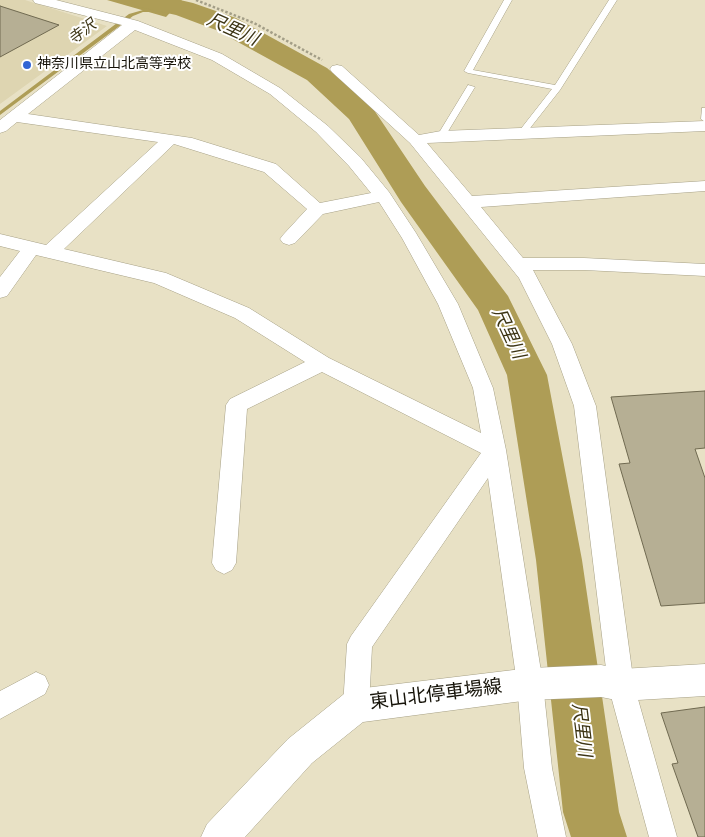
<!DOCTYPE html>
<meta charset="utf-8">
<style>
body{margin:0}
canvas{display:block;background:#e8e1c5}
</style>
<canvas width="705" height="837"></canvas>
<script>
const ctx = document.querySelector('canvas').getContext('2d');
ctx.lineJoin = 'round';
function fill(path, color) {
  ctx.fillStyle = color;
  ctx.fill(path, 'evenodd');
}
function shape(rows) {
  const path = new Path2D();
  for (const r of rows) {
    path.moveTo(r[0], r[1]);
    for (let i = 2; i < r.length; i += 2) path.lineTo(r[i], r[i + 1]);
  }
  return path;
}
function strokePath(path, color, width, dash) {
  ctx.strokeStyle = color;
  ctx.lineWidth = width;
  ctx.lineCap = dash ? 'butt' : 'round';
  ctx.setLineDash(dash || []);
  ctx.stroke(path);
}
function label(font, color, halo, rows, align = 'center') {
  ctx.font = font + ' "Source Sans 3","Noto Sans JP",sans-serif';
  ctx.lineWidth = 4;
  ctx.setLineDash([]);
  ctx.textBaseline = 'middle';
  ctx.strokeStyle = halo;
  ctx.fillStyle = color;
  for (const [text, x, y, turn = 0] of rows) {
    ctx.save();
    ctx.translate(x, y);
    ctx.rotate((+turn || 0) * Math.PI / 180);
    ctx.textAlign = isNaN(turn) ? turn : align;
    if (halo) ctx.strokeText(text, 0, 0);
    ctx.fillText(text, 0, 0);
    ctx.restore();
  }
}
fill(shape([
 [0,0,25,0,107,26,0,104]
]), '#ded5b1');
fill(shape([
 [107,0,182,0,166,17]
]), '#ae9d56');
fill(shape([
 [143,10,151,10,153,11,151,12,143,12,133,16,0,115,0,111,129,14,143,10]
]), '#ae9d56');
fill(shape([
 [131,0,180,0,193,3,236,18,327,68,372,107,425,186,508,296,547,375,582,560,619,812,627,837,571,837,563,812,536,560,507,375,478,310,401,202,349,119,307,80,216,30,176,15,135,6,131,0]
]), '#ae9d56');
const building = shape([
 [0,6,59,25,0,57,0,6],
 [705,391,705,448,695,449,705,478,705,603,661,606,619,464,630,463,611,397,705,391],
 [705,707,705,837,698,837,672,764,678,763,661,713,705,707]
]);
fill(building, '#b6af94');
strokePath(building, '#706a51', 1);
const service = shape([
 [504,0,512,0,473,70,555,85,609,0,617,0,560,90,523,137,520,138,516,135,552,89,468,73,464,71,504,0],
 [468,85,475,87,444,138,438,138,437,136,468,85],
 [702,108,705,108,705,122,701,119,702,108]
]);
const minor = shape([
 [33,0,56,0,138,21,222,54,280,88,328,126,361,158,389,192,416,233,458,304,493,388,506,450,543,684,552,768,566,837,538,837,524,768,517,684,488,478,372,647,369,706,365,715,356,719,347,715,343,706,347,644,351,636,481,453,322,372,247,409,236,563,232,570,224,574,216,570,212,563,226,405,230,399,305,362,235,318,154,283,36,255,7,296,0,298,0,277,20,251,0,246,0,234,46,245,158,142,17,122,6,131,0,133,0,120,122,25,35,3,33,0],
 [135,30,212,60,270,94,316,132,349,166,371,193,320,203,276,164,192,138,28,114,135,30],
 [174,144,264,172,307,209,283,235,280,239,283,243,289,245,295,243,323,214,379,202,402,238,438,304,473,388,481,433,329,358,249,308,166,273,64,249,174,144],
 [337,65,342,66,419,135,441,131,705,121,705,131,427,143,472,196,705,181,705,191,481,207,523,258,584,258,705,264,705,276,584,270,533,270,572,344,596,406,634,685,677,837,649,837,608,685,574,406,552,344,519,278,410,143,332,72,330,69,332,66,337,65],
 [36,672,45,676,49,685,45,694,0,719,0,691,36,672]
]);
const secondary = shape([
 [705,664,705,696,621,701,601,697,530,700,363,722,312,763,245,837,201,837,207,824,288,739,344,694,356,689,530,668,601,665,621,669,705,664]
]);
strokePath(service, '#a6a085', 1);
strokePath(minor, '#a6a085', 1);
strokePath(secondary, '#a6a085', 1);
strokePath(shape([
 [196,0,254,23,322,60]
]), '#a39e87', 2.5, [2.5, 2]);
fill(service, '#fff');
fill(minor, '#fff');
fill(secondary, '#fff');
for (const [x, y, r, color] of [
 [27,65,5,"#3165d4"]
]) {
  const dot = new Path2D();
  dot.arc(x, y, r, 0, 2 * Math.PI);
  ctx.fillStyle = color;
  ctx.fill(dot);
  strokePath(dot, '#fff', 2);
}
label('14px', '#161309', '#fff', [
 ["神奈川県立山北高等学校",37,65]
], 'left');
label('italic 15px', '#3d3515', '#fff', [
 ["寺沢",83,33,-37]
]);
label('italic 18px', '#3d3515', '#fff', [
 ["尺里川",232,31,24],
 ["尺里川",507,334,65],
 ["尺里川",580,730,83]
]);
label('19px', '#161309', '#fff', [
 ["東山北停車場線",436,696,-7]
]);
</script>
